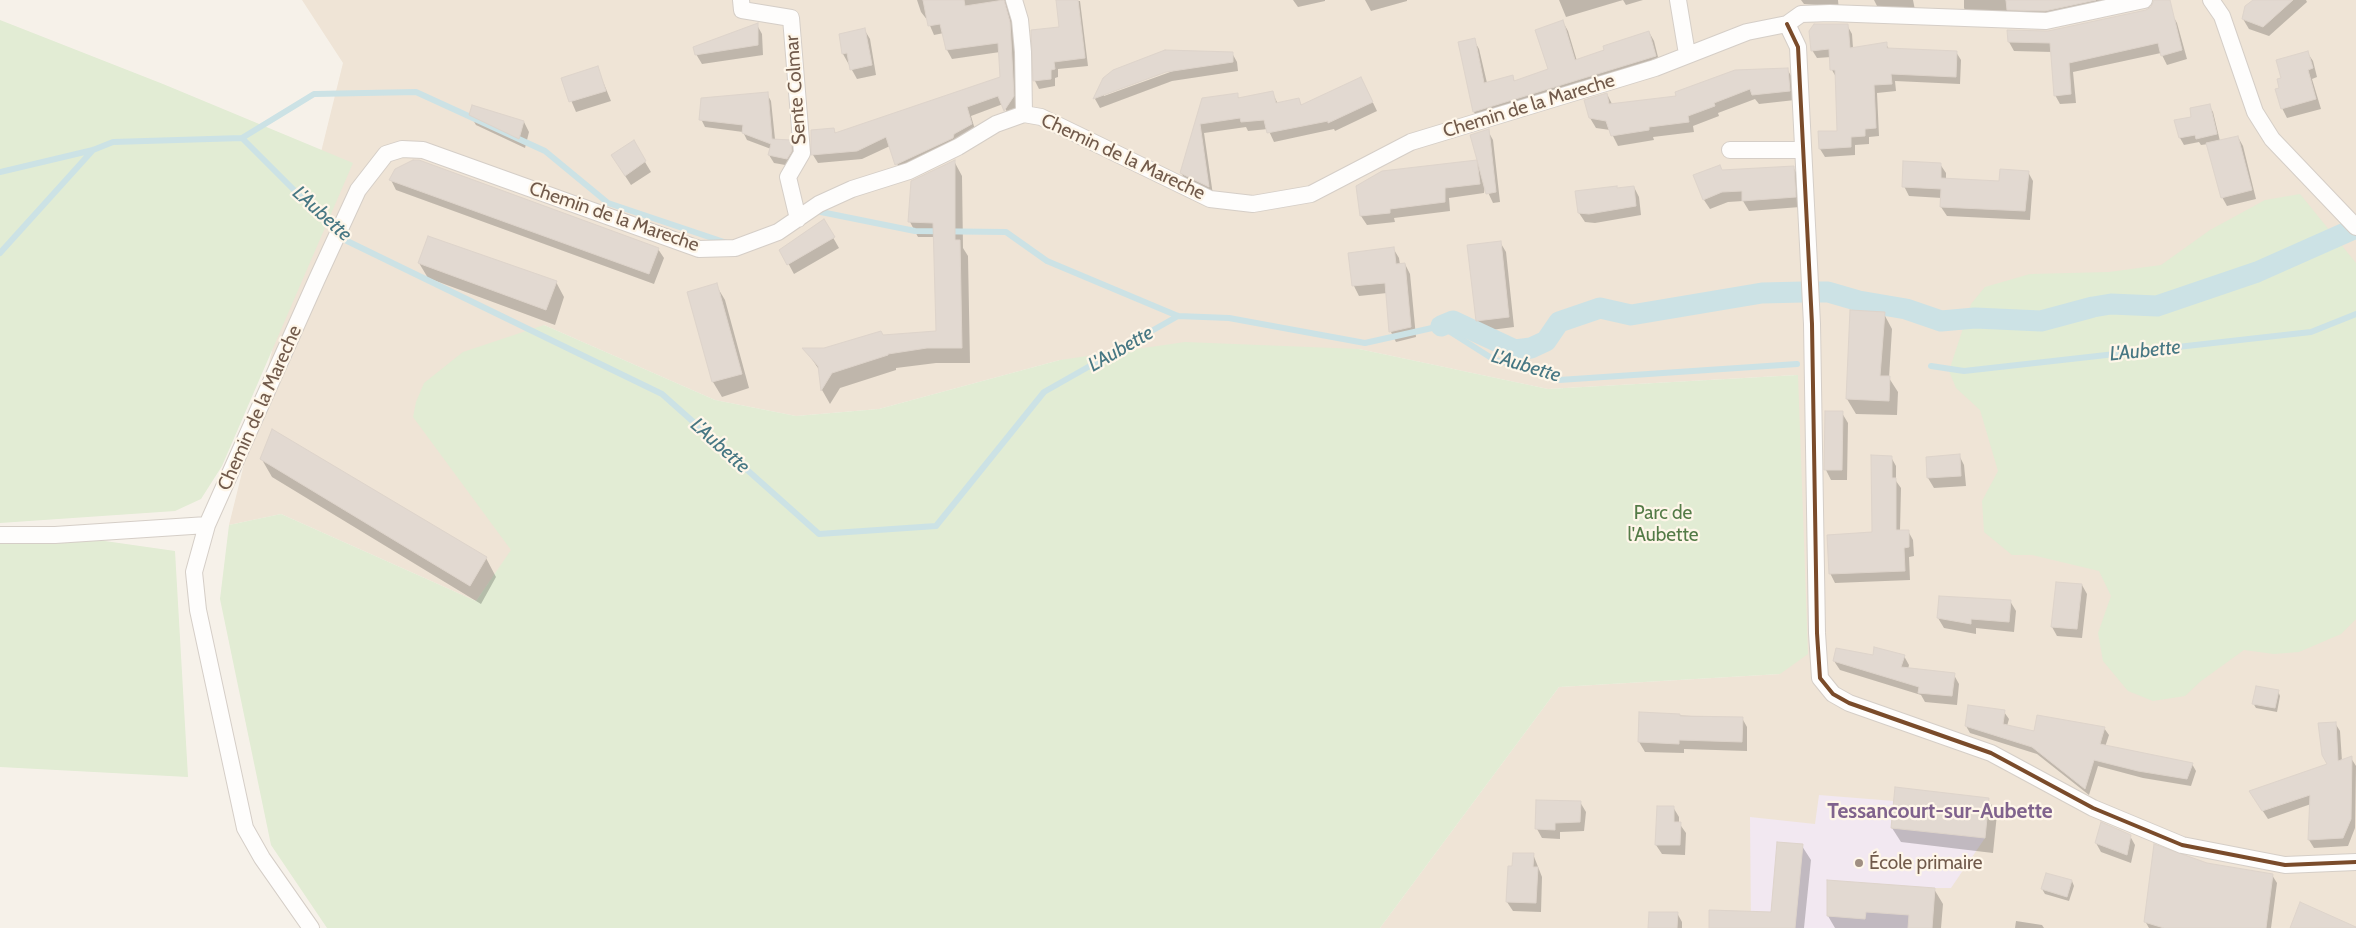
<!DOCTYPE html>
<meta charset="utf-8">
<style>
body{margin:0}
canvas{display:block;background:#f6f1e9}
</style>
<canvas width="2356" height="928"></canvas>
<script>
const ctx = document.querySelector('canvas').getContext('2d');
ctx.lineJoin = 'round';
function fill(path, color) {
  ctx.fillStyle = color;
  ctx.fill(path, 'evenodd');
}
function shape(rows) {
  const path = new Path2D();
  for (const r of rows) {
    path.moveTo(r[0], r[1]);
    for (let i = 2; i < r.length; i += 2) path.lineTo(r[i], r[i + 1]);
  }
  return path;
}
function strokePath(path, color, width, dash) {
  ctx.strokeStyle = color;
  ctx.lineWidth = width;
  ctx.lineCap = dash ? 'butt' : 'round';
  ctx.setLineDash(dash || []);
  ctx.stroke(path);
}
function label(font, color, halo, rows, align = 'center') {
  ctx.font = font + ' Cabin,sans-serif';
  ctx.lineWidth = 4.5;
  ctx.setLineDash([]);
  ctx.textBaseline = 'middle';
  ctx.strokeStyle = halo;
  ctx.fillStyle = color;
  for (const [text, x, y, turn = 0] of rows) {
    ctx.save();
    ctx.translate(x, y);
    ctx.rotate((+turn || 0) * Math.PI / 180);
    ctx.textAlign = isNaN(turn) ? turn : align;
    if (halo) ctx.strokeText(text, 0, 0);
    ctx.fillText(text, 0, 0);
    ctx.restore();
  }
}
fill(shape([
 [302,0,2356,0,2356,928,1380,928,1559,687,1780,674,1797,375,1548,389,1359,349,1060,360,879,409,796,416,715,400,544,325,414,417,512,550,476,601,281,514,229,525,343,63]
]), '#efe4d6');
fill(shape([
 [1819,795,1894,801,1891,828,1985,838,1951,888,1935,888,1932,928,1751,928,1750,817,1815,824]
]), '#f2e8f1');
fill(shape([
 [0,20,163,84,353,163,222,466,201,499,175,511,0,523],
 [2300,194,2356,263,2356,619,2341,634,2299,652,2274,654,2244,650,2201,681,2185,696,2153,701,2128,691,2103,661,2098,633,2111,596,2099,571,2032,555,2012,555,1984,532,1982,501,1998,471,1980,410,1956,388,1949,371,1971,304,1985,287,2030,274,2109,272,2161,265,2210,230,2265,200],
 [544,325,715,400,796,416,879,409,1060,360,1185,342,1359,349,1548,389,1798,375,1808,654,1780,674,1559,687,1380,928,327,928,271,845,220,599,229,525,281,514,476,601,511,550,413,417,416,402,424,383,463,352],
 [0,526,175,551,188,777,0,767]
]), '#e2ecd4');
fill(shape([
 [917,0,1007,0,1014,32,1018,105,1010,118,1003,104,971,116,976,133,901,173,890,146,862,159,818,163,813,155,833,129,836,134,1002,77,1000,52,952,59,947,50,944,33,934,35,928,21,921,12],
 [1058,0,1080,1,1088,66,1058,69,1058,77,1055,78,1055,86,1039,89,1035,81,1032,31,1060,28],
 [1293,0,1325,0,1325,1,1298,7],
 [1365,0,1407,0,1407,1,1371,11],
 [1559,0,1623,0,1566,17],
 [1623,0,1643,0,1626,5],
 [1801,0,1838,0,1839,11,1830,6,1804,4],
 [1874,0,1913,0,1915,10,1878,8],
 [1964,0,2139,0,2050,19,1969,16,1964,8],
 [2255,0,2306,0,2307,2,2269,36,2249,29,2243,19],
 [2172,14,2177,23,2187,59,2167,65,2161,53,2073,72,2076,103,2060,104,2055,95,2052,52,2014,51,2009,42,2009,31,2048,32],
 [1563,22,1568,31,1577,61,1649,32,1654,41,1660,65,1479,121,1474,112,1474,40,1479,49,1487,83,1512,76,1515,82,1550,70],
 [757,25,762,34,763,55,702,64,696,54],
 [1847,25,1852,34,1853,48,1886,44,1889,49,1956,52,1961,60,1960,84,1895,81,1896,91,1877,93,1879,136,1869,137,1869,144,1855,145,1855,155,1825,157,1820,149,1838,132,1836,77,1832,70,1831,57,1817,58,1812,50],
 [864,29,870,39,876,75,857,79,843,54,840,35],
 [2307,52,2313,61,2317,77,2312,79,2321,109,2287,118,2282,108,2282,79],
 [1232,53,1237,62,1238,71,1172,81,1100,108,1095,99,1104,79],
 [1172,68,1173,71,1104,96,1104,94],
 [597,67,611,101,576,112,562,79],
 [1787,69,1793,79,1795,100,1759,104,1755,99,1718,113,1719,116,1693,126,1694,132,1653,137,1654,140,1618,146,1610,130,1596,128,1590,118,1607,94,1612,104,1677,97],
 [1361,78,1377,111,1335,131,1334,129,1274,142,1268,129,1248,131,1246,127,1204,133,1213,195,1187,182,1181,173,1203,99,1237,94,1239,99,1272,92,1278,104,1299,100,1302,106],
 [767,94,771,101,775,139,790,142,794,149,791,166,774,163,769,155,771,149,747,140,743,132,705,127,701,119],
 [2209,105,2213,112,2220,141,2238,137,2243,146,2256,199,2227,206,2222,197,2208,144,2201,145,2199,142,2184,145,2180,138,2176,121,2193,118],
 [470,115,524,122,529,132,525,148,476,125],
 [1488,131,1493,140,1500,202,1493,203,1485,186,1484,193,1449,198,1450,211,1394,218,1395,222,1367,225,1361,216,1382,173,1479,161],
 [633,142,651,172,631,185,618,165],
 [954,161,962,176,963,248,968,256,970,363,936,363,896,368,896,370,840,388,830,404,822,390,820,371,805,349,824,349,882,336,937,332,935,237,918,237,910,222],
 [1940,164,1946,173,1946,180,2000,182,2028,172,2033,181,2030,220,1947,216,1941,207,1942,198,1909,196,1904,186],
 [1793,167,1799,177,1800,207,1749,211,1743,201,1728,202,1710,209,1704,200,1722,171],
 [391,180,658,249,664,258,654,284,396,190],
 [1634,187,1639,197,1641,215,1595,223,1585,222,1579,213,1617,189],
 [823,220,839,248,794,274,781,250],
 [1500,242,1506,252,1514,327,1483,331,1478,321,1469,246],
 [1393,248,1399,258,1400,265,1405,264,1410,274,1416,337,1396,342,1391,332,1387,293,1359,296,1354,286,1350,254],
 [419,263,556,282,564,297,555,325,428,278],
 [716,285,725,300,749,388,722,397,713,382,688,293],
 [1852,312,1884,314,1892,329,1889,378,1898,392,1897,415,1856,414,1847,399],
 [1842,413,1848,423,1847,480,1831,480,1826,470],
 [1959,455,1964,465,1966,486,1934,488,1928,478,1928,458],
 [1891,457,1896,466,1896,481,1901,488,1900,531,1908,531,1913,540,1914,556,1909,557,1910,580,1835,583,1830,573,1873,533],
 [261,458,486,558,496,577,481,604,272,477],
 [2082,585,2087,594,2082,638,2057,636,2052,627],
 [2010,601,2016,611,2014,632,1976,628,1976,634,1944,628,1938,618],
 [1904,656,1909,665,1908,669,1954,675,1959,684,1957,705,1925,702,1921,695,1840,670,1834,661],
 [2278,691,2280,696,2277,712,2256,708,2253,703],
 [2004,712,2009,719,2007,726,2035,733,2104,728,2109,735,2105,747,2192,764,2196,771,2191,786,2143,778,2098,766,2089,795,2037,754,1970,733,1966,726],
 [1641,714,1742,718,1747,727,1747,751,1684,749,1684,753,1645,752,1639,742],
 [2335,723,2340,731,2342,761,2351,758,2356,766,2355,828,2348,846,2314,848,2309,840,2311,804,2268,819,2255,799,2329,765],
 [1988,799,1997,814,1993,853,1901,842,1892,828],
 [1580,802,1586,812,1584,831,1560,832,1560,839,1542,838,1537,829],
 [1673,807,1679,817,1679,823,1686,833,1685,855,1662,854,1656,845],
 [2130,836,2135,845,2131,863,2101,852,2096,843],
 [1802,846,1811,860,1804,928,1710,928,1772,913],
 [1533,854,1542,877,1541,912,1513,911,1507,902,1509,867,1514,867],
 [2207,864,2272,875,2277,883,2271,928,2149,928,2145,921],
 [2072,881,2074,886,2069,901,2045,894,2042,889],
 [1934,889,1943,904,1941,928,1835,928,1828,916],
 [1677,913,1682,922,1682,928,1649,928],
 [2016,921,2042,925,2044,928,2015,928]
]), '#0003');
strokePath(shape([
 [242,138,343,239,662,394,819,534,936,526,1044,392,1178,316],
 [0,172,93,150,113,142,242,138,314,94,416,92,545,151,608,203,727,243],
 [816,211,915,231,1006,232,1047,261,1178,316,1229,318,1365,343,1441,326,1493,359,1559,380,1797,364],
 [0,253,93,150],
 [1931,366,1964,371,2311,332,2356,314]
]), '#cce2e5', 6);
strokePath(shape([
 [1441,326,1453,321,1515,350,1531,348,1546,341,1559,322,1600,308,1631,315,1762,293,1803,292,1828,292,1859,301,1906,309,1941,321,1975,318,2041,321,2093,307,2111,304,2157,306,2257,272,2356,228]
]), '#cce2e5', 21);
const building = shape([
 [923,0,964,0,965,6,1004,0,1010,22,1014,96,1004,111,998,96,967,107,972,124,954,134,953,138,895,165,886,137,857,151,811,155,811,130,834,128,835,133,1000,77,998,43,946,50,940,24,928,26,923,0],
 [1056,0,1078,0,1085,58,1054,62,1055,69,1051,70,1051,79,1033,81,1031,30,1059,27,1056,0],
 [2006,0,2096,0,2045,11,2007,10,2006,0],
 [2154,0,2170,0,2182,50,2161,56,2158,43,2069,63,2071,94,2054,96,2050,43,2008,42,2007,30,2048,31,2146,10,2151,7,2154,0],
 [2253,0,2293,0,2263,27,2242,19,2245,6,2253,0],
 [1563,20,1575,60,1604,50,1603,46,1649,31,1656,56,1473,112,1458,42,1475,38,1484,83,1513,75,1514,81,1548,69,1535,30,1563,20],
 [758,23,758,45,695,55,693,47,758,23],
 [1814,24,1848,24,1850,48,1887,42,1887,48,1957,51,1956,77,1891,74,1892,84,1874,85,1876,128,1865,129,1865,136,1851,137,1851,147,1819,149,1818,131,1837,131,1835,70,1830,70,1829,49,1811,51,1809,31,1814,24],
 [865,28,872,65,850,70,847,53,842,54,839,34,865,28],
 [1165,50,1233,52,1233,62,1166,72,1093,99,1103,78,1113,70,1165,50],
 [2308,51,2313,68,2308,70,2316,99,2281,109,2275,89,2279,88,2277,79,2281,78,2276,60,2308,51],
 [598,66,606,91,569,102,561,78,598,66],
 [1788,68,1790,91,1752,95,1750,89,1714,103,1715,106,1688,116,1689,122,1649,127,1649,130,1611,136,1606,121,1589,118,1584,100,1607,93,1609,104,1676,96,1675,92,1735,70,1788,68],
 [1361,77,1373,102,1328,123,1328,121,1267,133,1264,120,1241,122,1240,118,1200,124,1209,187,1180,173,1202,98,1238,93,1238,98,1273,91,1276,103,1299,98,1301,105,1361,77],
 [768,92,772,139,791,140,792,151,787,159,768,155,771,144,742,133,743,125,699,120,701,98,768,92],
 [2210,104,2217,134,2196,139,2195,135,2179,138,2174,120,2191,117,2190,108,2210,104],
 [472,105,524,121,519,139,469,115,472,105],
 [1489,129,1496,192,1486,194,1477,160,1480,184,1445,188,1445,202,1390,209,1390,213,1360,216,1356,186,1382,171,1477,160,1470,135,1489,129],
 [2238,136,2252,190,2221,198,2206,143,2238,136],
 [634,140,646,161,625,176,611,155,634,140],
 [413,160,419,160,659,248,649,274,389,180,395,169,413,160],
 [955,160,955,240,960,240,962,348,927,348,888,354,888,355,832,373,821,391,818,366,802,348,824,348,881,331,883,335,936,331,933,223,908,222,911,181,955,160],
 [1903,161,1941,163,1941,178,1999,181,2000,169,2029,171,2025,211,1940,207,1941,189,1902,187,1903,161],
 [1720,165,1722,170,1794,166,1796,197,1742,201,1742,191,1722,192,1703,200,1693,175,1720,165],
 [1617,186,1617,188,1634,186,1636,206,1589,214,1578,213,1575,191,1617,186],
 [824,219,835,237,787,265,779,250,824,219],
 [428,236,557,281,546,310,418,263,428,236],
 [1501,241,1509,317,1476,321,1467,245,1501,241],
 [1394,247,1396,264,1405,263,1411,327,1389,332,1385,283,1352,286,1348,253,1394,247],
 [717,283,742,374,712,382,687,292,717,283],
 [1850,310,1885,312,1880,376,1890,376,1889,401,1846,399,1850,310],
 [1825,411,1843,411,1842,470,1824,470,1825,411],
 [272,429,487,557,470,586,260,459,272,429],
 [1960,454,1961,476,1927,478,1926,457,1960,454],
 [1871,455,1892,456,1892,478,1896,478,1896,530,1909,530,1909,547,1904,548,1905,571,1829,574,1827,535,1872,532,1871,455],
 [2056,582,2082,584,2077,629,2051,627,2056,582],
 [1939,596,2011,600,2009,622,1971,619,1971,624,1937,618,1939,596],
 [1874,647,1905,655,1901,667,1955,673,1952,696,1918,693,1919,687,1833,661,1836,648,1873,655,1874,647],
 [2256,686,2279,690,2275,708,2252,704,2256,686],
 [1968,705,2005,710,2003,724,2034,731,2037,715,2105,727,2100,744,2193,763,2187,779,2138,771,2094,760,2085,789,2032,747,1965,726,1968,705],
 [1639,712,1680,714,1680,716,1743,717,1742,742,1679,740,1679,744,1638,742,1639,712],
 [2336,722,2338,761,2352,756,2351,819,2343,838,2308,840,2310,795,2262,811,2249,791,2327,764,2322,755,2318,723,2336,722],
 [1895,787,1989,798,1985,838,1891,828,1895,787],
 [1536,800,1581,801,1580,822,1555,823,1555,830,1535,829,1536,800],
 [1657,806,1674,806,1674,822,1681,822,1680,845,1655,845,1657,806],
 [2101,822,2131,835,2127,855,2095,843,2101,822],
 [1777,842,1803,844,1795,928,1709,928,1709,910,1771,912,1777,842],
 [2154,844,2207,863,2273,874,2266,928,2164,928,2144,922,2154,844],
 [1513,853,1534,853,1533,867,1538,867,1536,903,1506,902,1508,866,1512,866,1513,853],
 [2046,873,2072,880,2067,897,2041,889,2046,873],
 [1827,880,1935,888,1932,928,1908,928,1909,915,1866,912,1865,919,1827,916,1827,880],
 [2300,902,2356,927,2356,928,2290,928,2300,902],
 [1649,912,1678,912,1677,928,1648,928,1649,912]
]);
fill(building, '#e2d9d1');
strokePath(building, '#ded4cb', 1);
const minor = shape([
 [741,0,742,10,791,18,802,153,788,177,798,219],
 [1014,0,1020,20,1023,52,1024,114],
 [1678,0,1687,54],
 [2211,0,2222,16,2255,112,2272,139,2356,227],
 [1787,24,1798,47,1812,324,1817,633,1820,678,1833,694,1849,703,1991,753,2093,808,2182,845,2285,865,2356,862],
 [1730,150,1802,150],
 [0,535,55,535,207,525],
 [311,928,262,858,245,828,198,610,194,572,207,525,317,279,358,190,386,154,402,149,423,150,699,249,735,248,778,232,819,204,852,189,909,171,958,147,996,124,1024,114,1041,117,1210,199,1253,204,1311,194,1411,142,1655,68,1747,32,1787,24,1801,14,1830,13,2046,21,2144,0]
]);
strokePath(minor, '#d5cec7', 18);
strokePath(minor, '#fefdfc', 16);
strokePath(shape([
 [1787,24,1798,47,1812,324,1817,633,1820,678,1833,694,1849,703,1991,753,2093,808,2182,845,2285,865,2356,862]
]), '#7a4b2a', 4);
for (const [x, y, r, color] of [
 [1859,863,5,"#a08f82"]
]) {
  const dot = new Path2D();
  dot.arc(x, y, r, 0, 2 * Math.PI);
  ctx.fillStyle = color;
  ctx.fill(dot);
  strokePath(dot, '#fef6e9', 2);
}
label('19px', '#715a4b', '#fef6e9', [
 ["Sente Colmar",796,90,-94],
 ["Chemin de la Mareche",1529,106,-17],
 ["Chemin de la Mareche",1123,157,25],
 ["Chemin de la Mareche",614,217,19],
 ["Chemin de la Mareche",260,408,-66]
]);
label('19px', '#547b47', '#fef6e9', [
 ["Parc de",1663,513],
 ["l'Aubette",1663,535]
]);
label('19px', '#715a4b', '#fef6e9', [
 ["École primaire",1869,863]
], 'left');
label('italic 20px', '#477783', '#fef6e9', [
 ["L'Aubette",322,214,42],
 ["L'Aubette",1121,349,-30],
 ["L'Aubette",2145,351,-6],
 ["L'Aubette",1526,366,17],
 ["L'Aubette",720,446,42]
]);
label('bold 21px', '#80638d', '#fef6e9', [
 ["Tessancourt-sur-Aubette",1940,812]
]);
</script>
